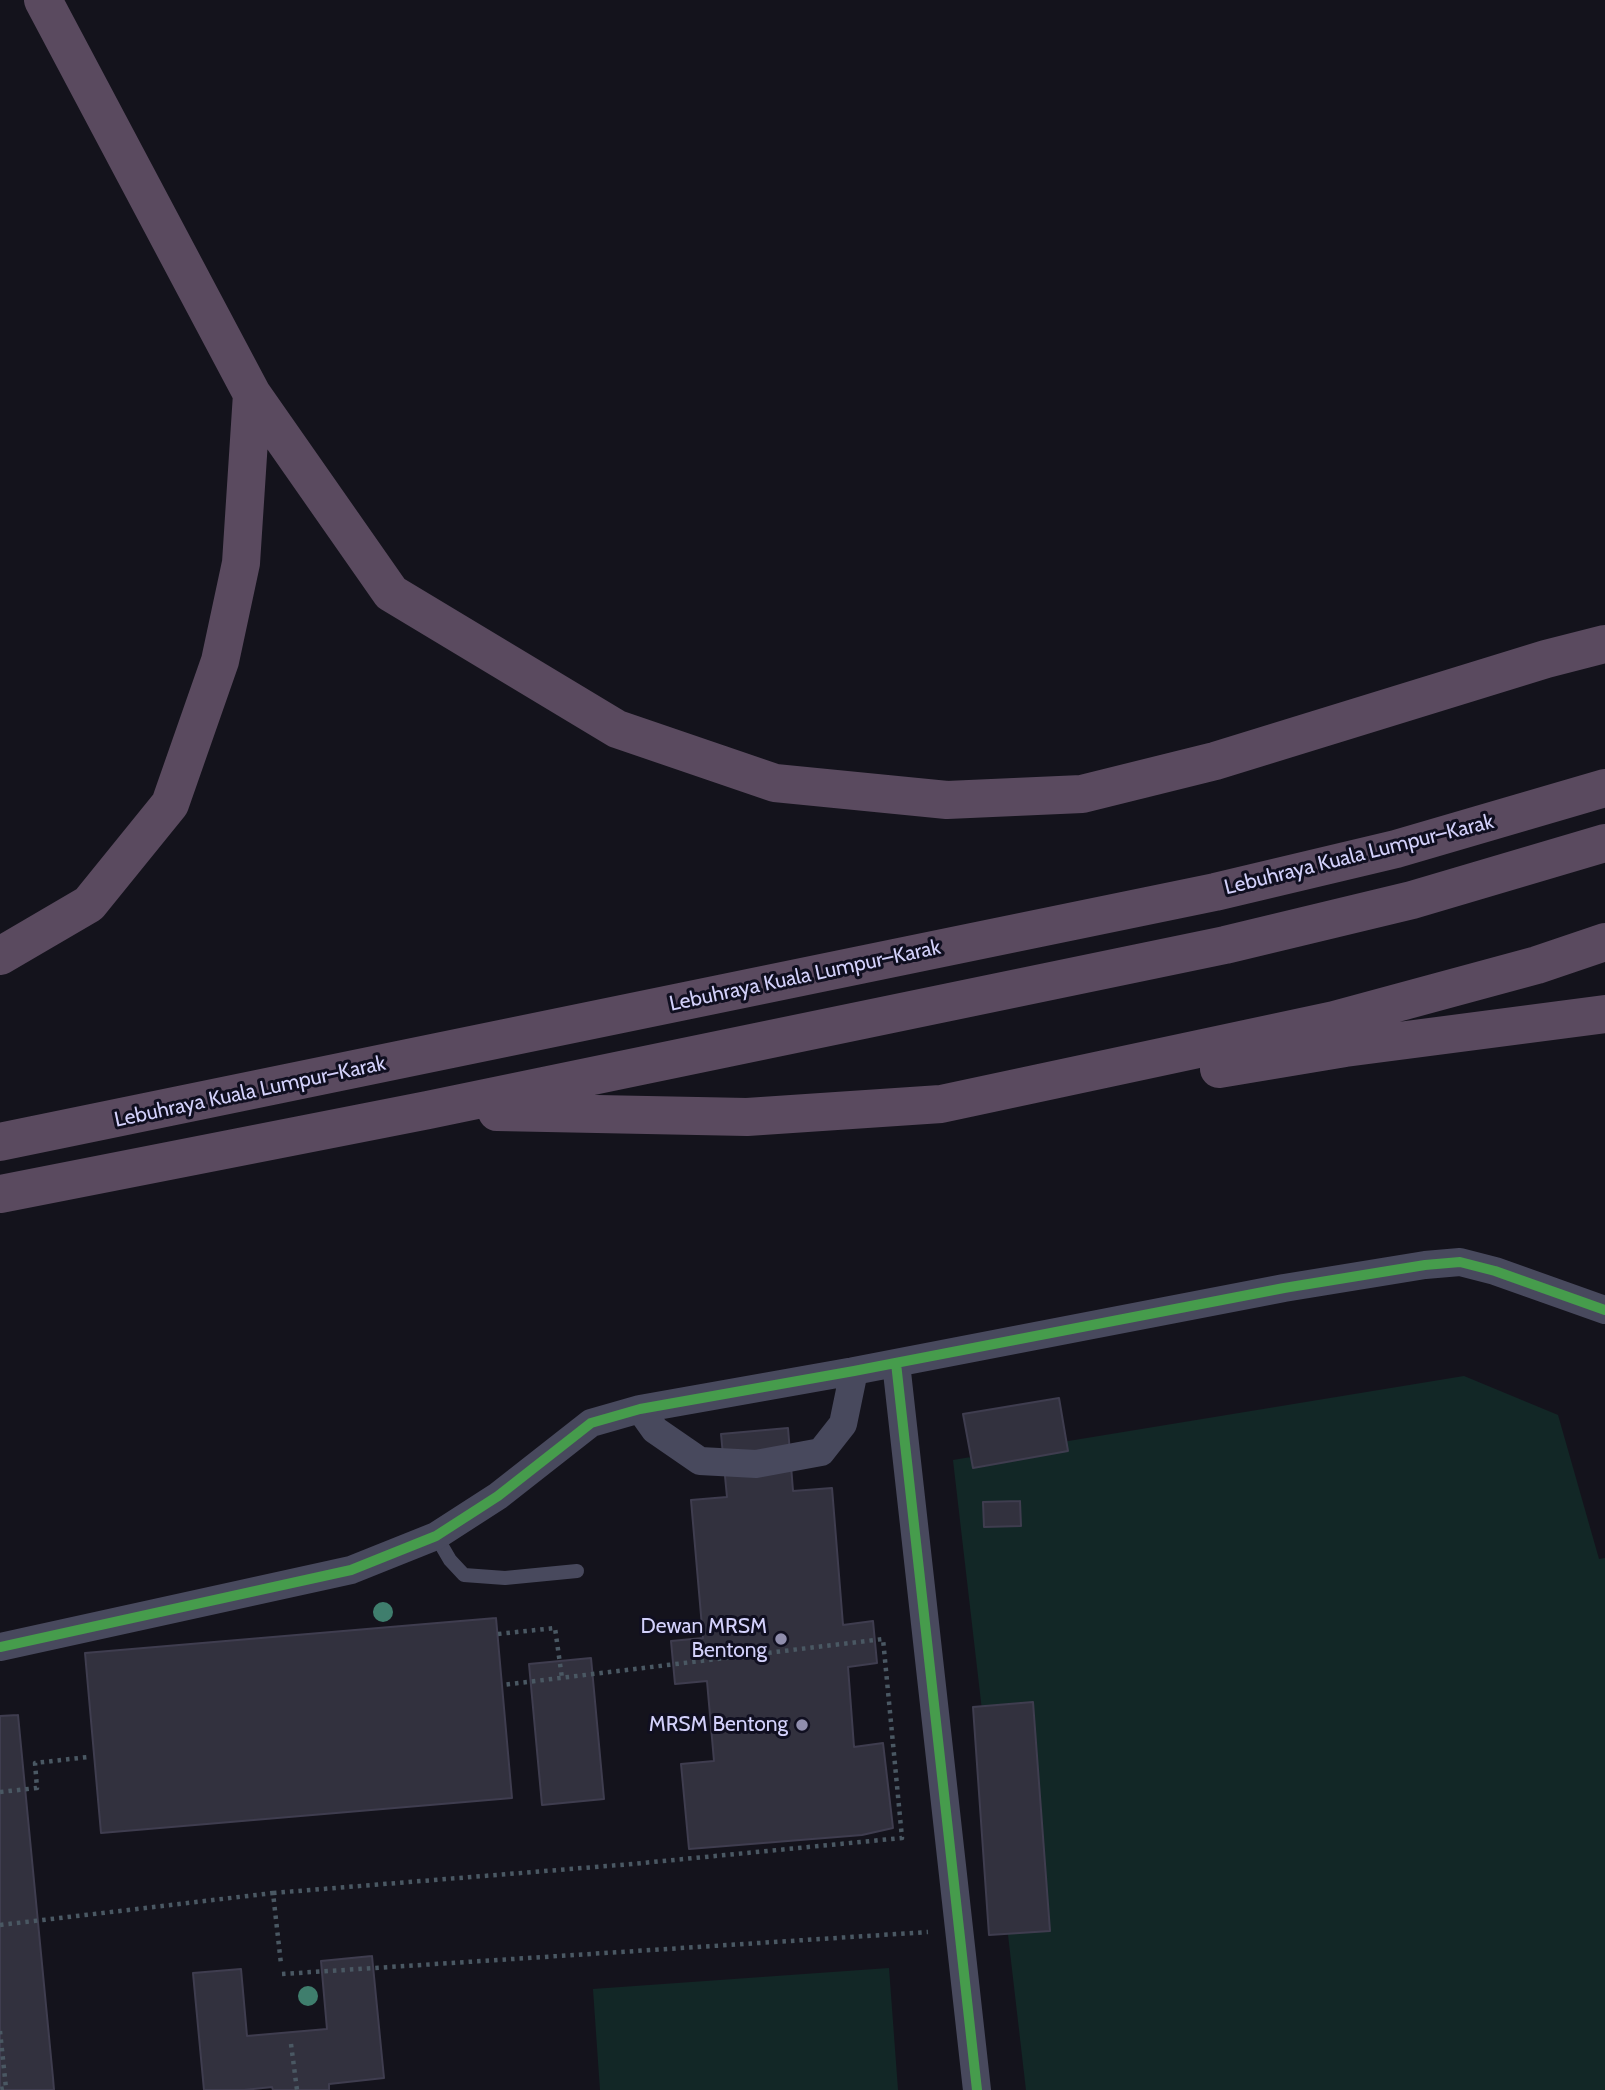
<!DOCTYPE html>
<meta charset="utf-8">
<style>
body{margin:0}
canvas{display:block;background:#14131c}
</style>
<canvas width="1605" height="2090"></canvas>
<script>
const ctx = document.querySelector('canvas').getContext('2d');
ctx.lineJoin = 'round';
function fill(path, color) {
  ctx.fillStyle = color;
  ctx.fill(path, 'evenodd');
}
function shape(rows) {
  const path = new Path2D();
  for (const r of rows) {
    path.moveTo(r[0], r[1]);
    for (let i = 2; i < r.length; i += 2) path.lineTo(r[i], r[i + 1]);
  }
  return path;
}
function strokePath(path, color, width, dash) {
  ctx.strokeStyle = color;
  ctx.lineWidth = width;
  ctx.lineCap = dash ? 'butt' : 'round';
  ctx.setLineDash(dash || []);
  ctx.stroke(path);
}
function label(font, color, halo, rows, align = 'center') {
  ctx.font = font + ' Cabin,sans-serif';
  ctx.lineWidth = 6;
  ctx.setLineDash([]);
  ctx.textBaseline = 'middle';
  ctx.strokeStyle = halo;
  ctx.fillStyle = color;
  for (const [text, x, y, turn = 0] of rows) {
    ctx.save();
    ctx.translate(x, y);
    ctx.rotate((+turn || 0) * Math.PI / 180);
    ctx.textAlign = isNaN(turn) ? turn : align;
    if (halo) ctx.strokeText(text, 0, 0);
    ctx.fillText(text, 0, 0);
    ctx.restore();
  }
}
fill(shape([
 [1464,1376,1558,1415,1599,1559,1605,1558,1605,2090,1026,2090,953,1460],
 [889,1968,898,2090,600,2090,593,1989]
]), '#122726');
const building = shape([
 [1059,1398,1068,1451,973,1468,963,1414,1059,1398],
 [788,1428,793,1491,832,1488,843,1625,873,1621,877,1663,848,1667,854,1747,883,1743,893,1828,862,1835,689,1849,681,1764,714,1761,707,1681,675,1684,671,1641,703,1638,691,1500,727,1497,721,1434,788,1428],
 [1020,1501,1021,1526,984,1527,983,1502,1020,1501],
 [496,1618,512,1798,101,1833,85,1653,496,1618],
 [591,1658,604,1799,542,1805,529,1664,591,1658],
 [1033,1702,1050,1931,989,1935,973,1707,1033,1702],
 [18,1715,53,2078,54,2090,0,2090,0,1716,18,1715],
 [372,1956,384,2078,329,2084,329,2090,273,2090,272,2087,244,2090,204,2090,193,1973,241,1969,247,2036,327,2029,321,1961,372,1956]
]);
fill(building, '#32313e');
strokePath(building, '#3f3d4f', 2);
strokePath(shape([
 [498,1634,555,1628,562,1678],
 [0,1792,37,1788,35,1763,88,1757],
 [273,1893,632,1864,902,1838,883,1639,502,1685],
 [0,1925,273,1893,281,1964],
 [282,1974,928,1932],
 [0,2031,6,2088,0,2089],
 [291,2044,297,2090]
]), '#4a5863', 4.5, [3.5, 5]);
strokePath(shape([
 [436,1536,450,1560,464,1575,505,1578,577,1571]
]), '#48495d', 14);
strokePath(shape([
 [896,1363,977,2090],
 [640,1409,655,1430,700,1461,756,1464,821,1452,843,1424,854,1371],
 [0,1647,351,1570,436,1536,498,1496,591,1423,640,1409,854,1371,1284,1288,1425,1265,1460,1262,1495,1271,1605,1310]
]), '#48495d', 28);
strokePath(shape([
 [43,0,252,394,391,593,617,729,775,783,947,800,1082,794,1215,761,1546,659,1605,644],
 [0,956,89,904,170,804,220,661,241,563,252,394],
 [1219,1069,1345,1048,1605,1014],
 [497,1112,747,1117,941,1104,1334,1020,1537,965,1605,942],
 [0,1142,1215,892,1396,849,1605,788],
 [0,1194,428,1110,1225,945,1412,900,1605,843]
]), '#5a4a5f', 38);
strokePath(shape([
 [896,1363,977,2090],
 [0,1647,351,1570,436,1536,498,1496,591,1423,640,1409,854,1371,1284,1288,1425,1265,1460,1262,1495,1271,1605,1310]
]), '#469c4c', 10);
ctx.fillStyle = '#3f7e6d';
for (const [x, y] of [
 [383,1612],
 [308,1996]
]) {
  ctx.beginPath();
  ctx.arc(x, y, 10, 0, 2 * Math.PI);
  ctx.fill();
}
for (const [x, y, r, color] of [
 [781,1639,7,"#908ead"],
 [802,1725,7,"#908ead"]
]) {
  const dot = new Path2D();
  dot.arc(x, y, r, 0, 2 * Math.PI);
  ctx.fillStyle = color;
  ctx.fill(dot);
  strokePath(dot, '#100f20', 2.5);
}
label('21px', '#d3d1fb', '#100f20', [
 ["Lebuhraya Kuala Lumpur–Karak",1359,855,-14],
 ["Lebuhraya Kuala Lumpur–Karak",805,976,-12],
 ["Lebuhraya Kuala Lumpur–Karak",250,1092,-12]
]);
label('21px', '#d3d1fb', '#100f20', [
 ["Dewan MRSM",767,1627],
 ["Bentong",767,1651],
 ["MRSM Bentong",788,1725]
], 'right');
</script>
